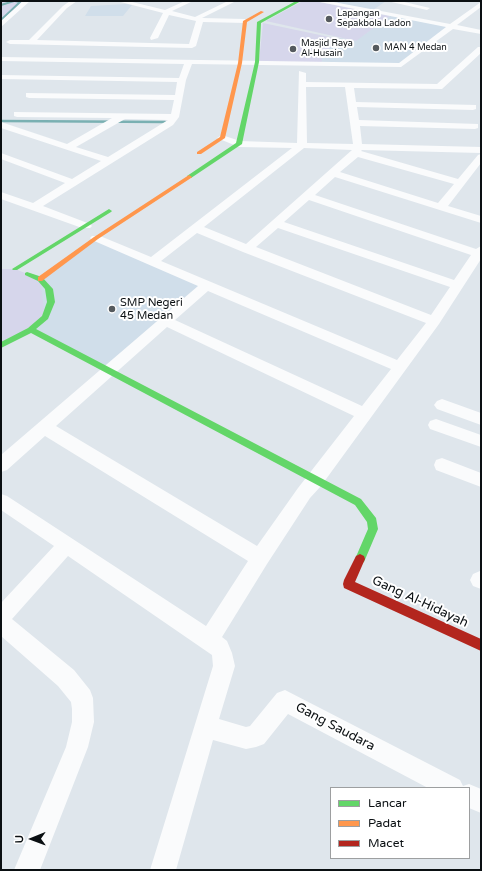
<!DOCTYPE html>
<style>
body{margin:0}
#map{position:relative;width:482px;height:871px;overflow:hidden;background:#dfe6ec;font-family:"Varela Round",sans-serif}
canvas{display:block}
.frame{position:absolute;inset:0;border:2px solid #0a0f12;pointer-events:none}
.legend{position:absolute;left:330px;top:787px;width:140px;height:72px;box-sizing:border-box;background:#fff;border:1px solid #9d9fa0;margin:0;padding:5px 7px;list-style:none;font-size:12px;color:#0a0f12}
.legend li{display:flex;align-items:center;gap:8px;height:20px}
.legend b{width:20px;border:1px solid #9d9fa0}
.north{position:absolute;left:12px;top:819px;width:40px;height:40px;-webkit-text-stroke:3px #fff;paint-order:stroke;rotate:269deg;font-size:11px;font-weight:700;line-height:16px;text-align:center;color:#0a0f12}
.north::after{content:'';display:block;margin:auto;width:14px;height:18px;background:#0a0f12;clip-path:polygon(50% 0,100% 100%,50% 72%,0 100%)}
</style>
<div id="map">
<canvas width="482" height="871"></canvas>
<div class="frame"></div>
<ul class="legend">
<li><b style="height:5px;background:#63d668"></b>Lancar</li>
<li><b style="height:5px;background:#ff974d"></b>Padat</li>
<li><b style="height:5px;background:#b3261e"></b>Macet</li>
</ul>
<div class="north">U</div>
</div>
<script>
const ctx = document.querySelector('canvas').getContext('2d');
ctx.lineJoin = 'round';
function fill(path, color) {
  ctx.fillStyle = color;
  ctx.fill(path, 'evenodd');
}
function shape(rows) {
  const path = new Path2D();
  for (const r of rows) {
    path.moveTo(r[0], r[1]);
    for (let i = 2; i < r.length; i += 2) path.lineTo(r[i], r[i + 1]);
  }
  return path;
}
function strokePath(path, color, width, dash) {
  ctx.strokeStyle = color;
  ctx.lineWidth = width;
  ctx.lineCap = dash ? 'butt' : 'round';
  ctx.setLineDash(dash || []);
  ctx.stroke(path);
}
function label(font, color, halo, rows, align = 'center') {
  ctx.font = font + ' "Varela Round",sans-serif';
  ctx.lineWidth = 4;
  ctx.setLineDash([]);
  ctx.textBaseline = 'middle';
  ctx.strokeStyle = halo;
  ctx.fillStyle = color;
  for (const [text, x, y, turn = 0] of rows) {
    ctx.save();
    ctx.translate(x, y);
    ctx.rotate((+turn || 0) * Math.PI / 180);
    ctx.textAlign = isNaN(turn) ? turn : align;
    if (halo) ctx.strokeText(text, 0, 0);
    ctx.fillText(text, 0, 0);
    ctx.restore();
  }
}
fill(shape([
 [340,1,386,1,373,10,337,3],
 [126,4,132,5,123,16,85,16,91,6],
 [390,16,450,27,403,64,322,64,321,55,340,38,356,40],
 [96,239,202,286,108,371,31,330,40,279]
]), '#d0deea');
fill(shape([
 [1,1,24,1,1,22],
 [303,1,314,1,390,16,356,41,266,21],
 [263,23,339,39,322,55,322,64,259,62],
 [1,269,15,269,40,279,45,317,1,345]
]), '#d6d6eb');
strokePath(shape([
 [1,5,14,1],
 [1,20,20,2,15,1]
]), '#7ab0b2', 2);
strokePath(shape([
 [1,121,165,122]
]), '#7ab0b2', 2.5);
fill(shape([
 [23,1,30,1,1,27,1,21,23,1],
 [70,1,77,1,67,8,37,40,189,44,196,21,169,15,158,38,151,40,150,38,163,13,117,1,128,1,165,10,185,1,193,1,172,11,195,17,228,1,236,1,202,18,245,19,248,21,245,23,203,22,196,46,192,48,10,44,6,42,10,40,29,40,63,6,70,1],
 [315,1,328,1,450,24,481,2,481,7,457,25,481,30,481,34,453,29,401,67,192,64,186,80,179,117,173,125,43,206,90,224,92,226,90,228,82,228,1,199,1,192,33,203,65,183,1,159,1,153,72,179,101,161,1,128,1,122,67,144,112,118,17,117,14,116,14,112,171,114,174,100,29,98,26,97,26,93,175,95,177,82,1,79,1,75,179,78,184,64,1,61,1,57,399,63,446,27,315,1],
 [125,119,168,120,108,157,76,147,125,119],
 [387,1,400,1,430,8,427,10,387,1],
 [478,47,481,47,481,53,442,89,354,88,356,102,476,105,476,109,473,110,357,107,359,120,478,124,478,128,475,129,360,126,362,144,481,147,481,153,362,150,361,151,458,179,478,155,481,154,481,163,448,206,481,216,481,223,335,177,315,195,476,249,481,246,481,259,439,324,321,486,310,498,267,564,222,637,227,641,232,653,235,666,219,719,246,727,250,726,277,693,285,690,460,780,463,786,469,784,481,789,481,813,469,808,469,788,428,788,288,714,264,744,256,747,246,749,213,740,176,870,150,870,213,666,212,655,68,556,12,619,74,670,90,690,93,698,94,722,88,747,40,870,14,870,66,747,72,722,72,709,71,702,58,686,1,636,1,603,54,546,1,510,1,494,7,496,206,626,248,561,45,436,7,470,1,472,1,455,198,286,92,240,90,238,92,236,100,236,151,257,292,148,239,147,217,138,222,135,240,141,297,143,299,71,306,73,306,82,437,84,478,47],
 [306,87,345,87,353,144,307,143,306,87],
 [304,148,352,150,246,244,204,227,304,148],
 [358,157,454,184,438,203,340,172,358,157],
 [309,200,471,255,454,280,284,222,309,200],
 [278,228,450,287,431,315,256,247,278,228],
 [197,233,243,252,426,323,397,360,161,261,197,233],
 [208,291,391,369,362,406,175,320,208,291],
 [167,327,354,416,298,488,257,546,56,426,167,327],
 [442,399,481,413,481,425,437,409,434,405,437,401,442,399],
 [436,419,481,435,481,447,430,429,428,425,430,421,436,419],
 [442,458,481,473,481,487,436,470,434,465,436,460,442,458],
 [480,571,481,571,481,589,473,586,470,580,473,574,480,571]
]), '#fafbfc');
fill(shape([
 [296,1,301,1,261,23,259,62,242,144,191,178,187,178,187,176,236,143,255,62,257,22,296,1],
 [109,209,112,211,111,212,17,270,13,270,12,269,109,209],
 [27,272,42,277,53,289,55,302,48,319,36,329,361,499,376,518,378,529,364,562,360,564,356,562,355,559,368,529,367,522,355,505,31,333,1,348,1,342,28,328,42,316,47,302,45,289,38,281,25,275,25,273,27,272]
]), '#63d668');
fill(shape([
 [261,11,264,12,247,22,242,63,225,138,201,154,197,154,197,152,220,137,238,63,243,21,261,11],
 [189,175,192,177,191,178,98,239,42,281,38,281,38,277,94,237,189,175]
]), '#ff974d');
fill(shape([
 [360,554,364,556,365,559,355,582,481,639,481,651,344,588,343,584,344,580,356,556,360,554]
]), '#b3261e');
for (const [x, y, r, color] of [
 [329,19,4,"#555a5e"],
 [376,48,4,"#555a5e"],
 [293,49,4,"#555a5e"],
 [112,309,4,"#555a5e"]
]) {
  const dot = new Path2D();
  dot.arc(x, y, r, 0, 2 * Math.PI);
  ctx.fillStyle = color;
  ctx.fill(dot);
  strokePath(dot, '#fff', 1.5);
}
label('9px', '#0a0f12', '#fff', [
 ["Lapangan",337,14],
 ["Sepakbola Ladon",337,24],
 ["Masjid Raya",301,44],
 ["Al-Husain",301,54],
 ["MAN 4 Medan",384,48]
], 'left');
label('11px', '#0a0f12', '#fff', [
 ["SMP Negeri",120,303],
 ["45 Medan",120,316]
], 'left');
label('13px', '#0a0f12', '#fff', [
 ["Gang Al-Hidayah",420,602,25],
 ["Gang Saudara",335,727,28]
]);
</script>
